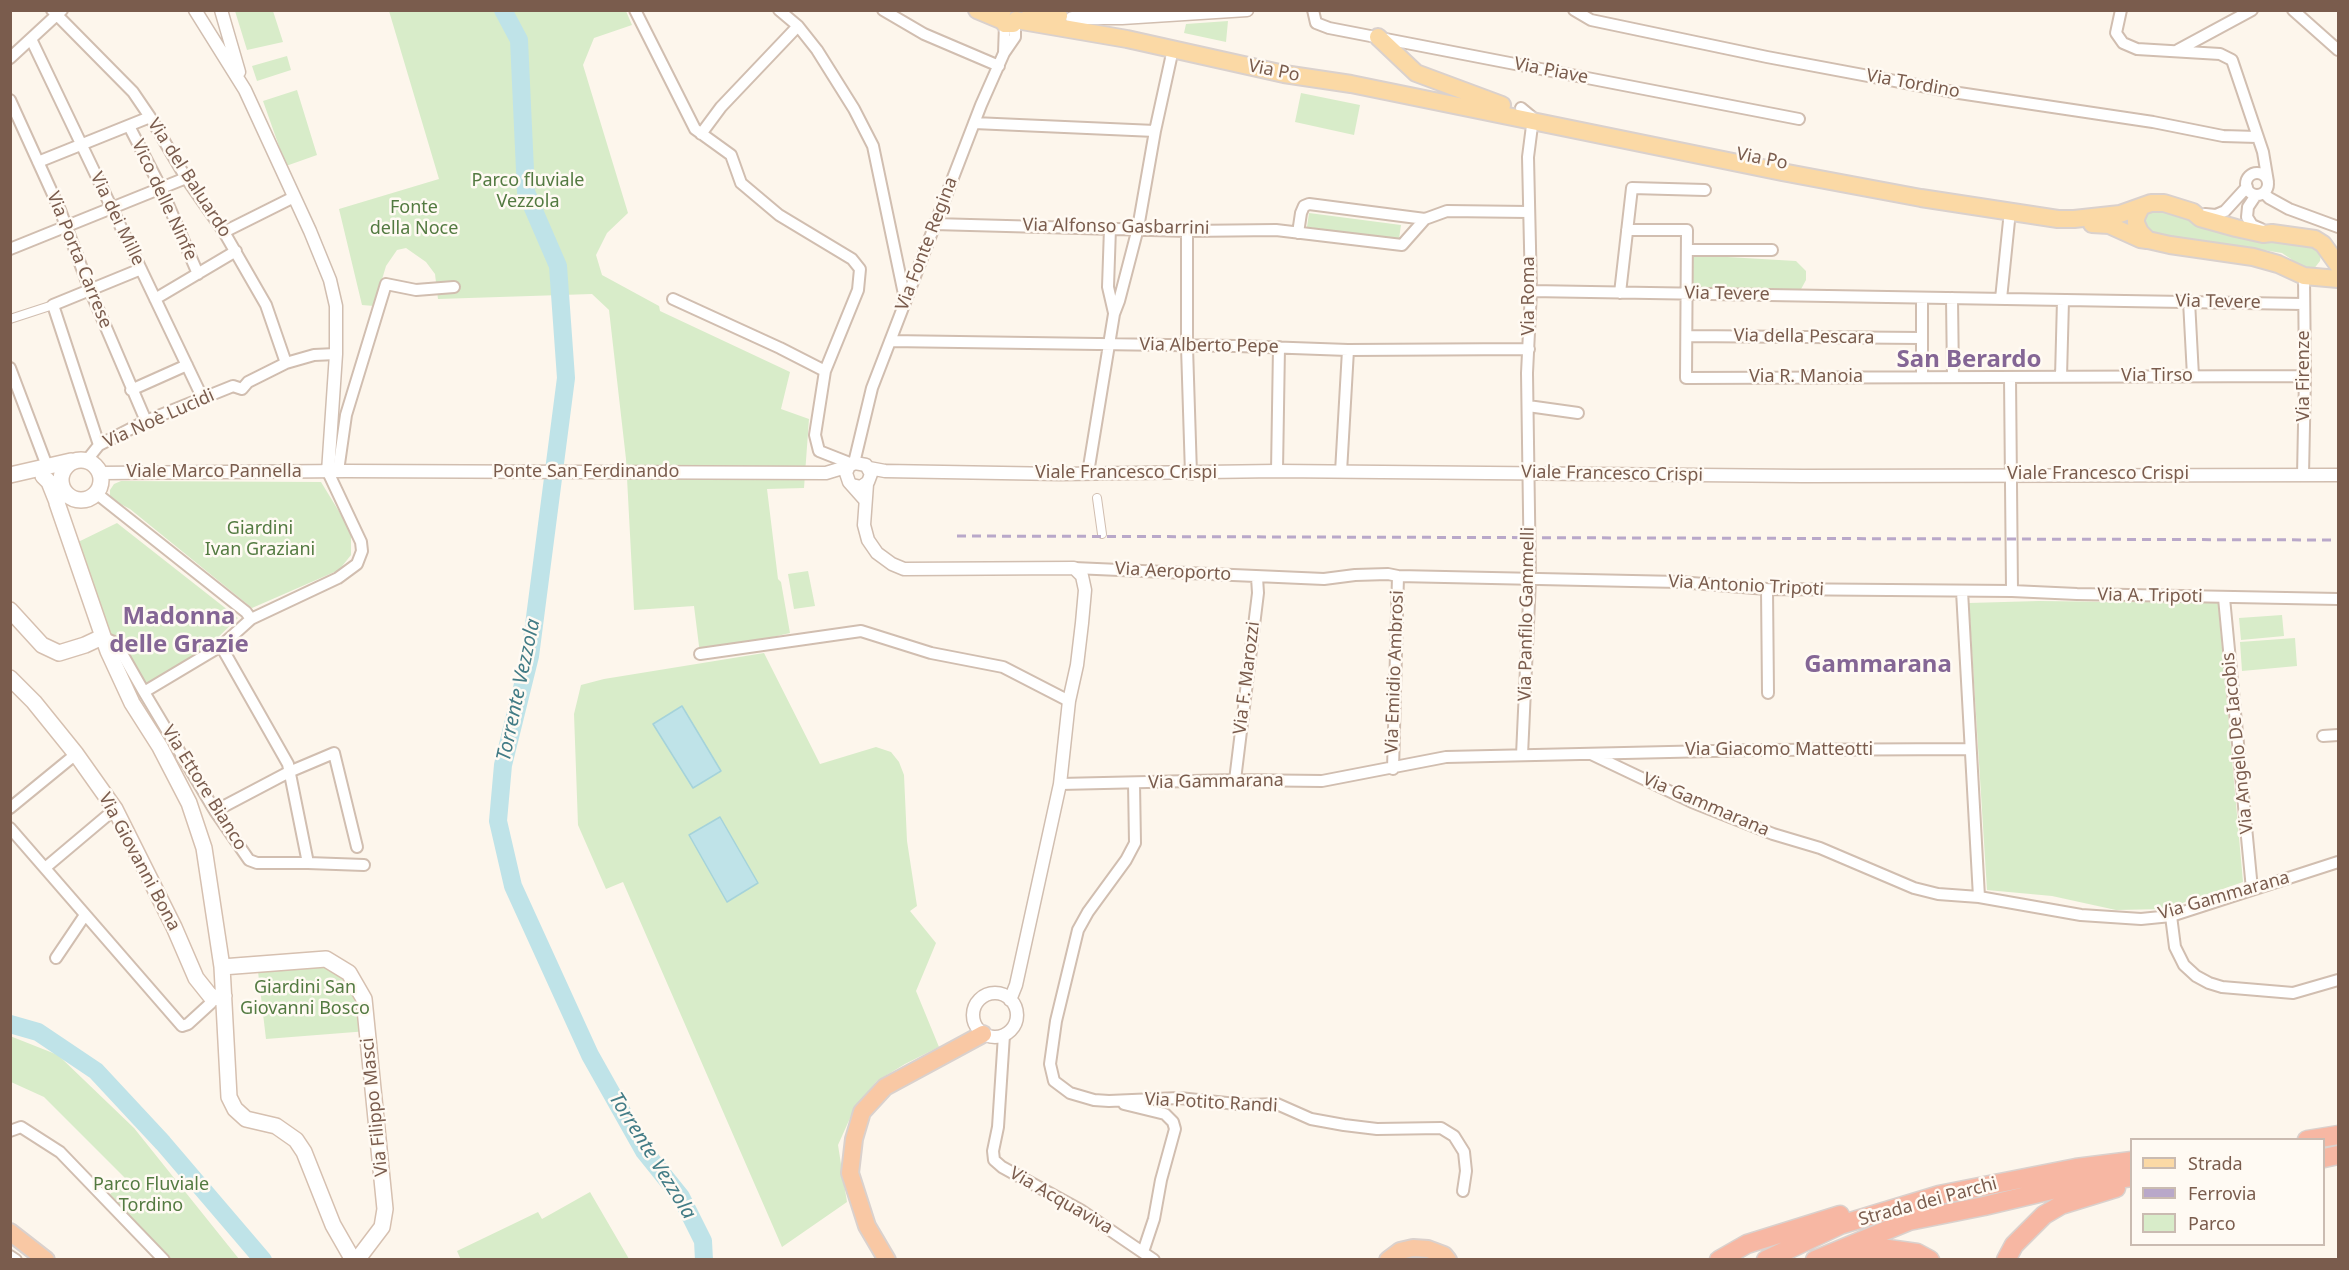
<!DOCTYPE html>
<meta charset="utf-8">
<style>
body{margin:0}
#map{position:relative;width:2349px;height:1270px;overflow:hidden;background:#fdf6ec;font-family:"Noto Sans",sans-serif}
canvas{display:block}
.frame{position:absolute;inset:0;border:12px solid #7a5c4d;pointer-events:none}
.legend{position:absolute;left:2130px;top:1138px;width:195px;height:108px;box-sizing:border-box;background:#fffaf3;border:2px solid #cabbb1;margin:0;padding:8px 10px;list-style:none;font-size:18px;color:#7a5c4d}
.legend li{display:flex;align-items:center;gap:12px;height:30px}
.legend b{width:30px;border:2px solid #cabbb1}
</style>
<div id="map">
<canvas width="2349" height="1270"></canvas>
<div class="frame"></div>
<ul class="legend">
<li><b style="height:8px;background:#fbd9a5"></b>Strada</li>
<li><b style="height:8px;background:#b9a8c9"></b>Ferrovia</li>
<li><b style="height:16px;background:#d8ecc9"></b>Parco</li>
</ul>
</div>
<script>
const ctx = document.querySelector('canvas').getContext('2d');
ctx.lineJoin = 'round';
function fill(path, color) {
  ctx.fillStyle = color;
  ctx.fill(path, 'evenodd');
}
function shape(rows) {
  const path = new Path2D();
  for (const r of rows) {
    if (r.length === 3) {
      path.moveTo(r[0] + r[2], r[1]);
      path.arc(r[0], r[1], r[2], 0, 2 * Math.PI);
      continue;
    }
    path.moveTo(r[0], r[1]);
    for (let i = 2; i < r.length; i += 2) path.lineTo(r[i], r[i + 1]);
  }
  return path;
}
function strokePath(path, color, width, dash) {
  ctx.strokeStyle = color;
  ctx.lineWidth = width;
  ctx.lineCap = dash ? 'butt' : 'round';
  ctx.setLineDash(dash || []);
  ctx.stroke(path);
}
function label(font, color, halo, rows, align = 'center') {
  ctx.font = font + ' "Noto Sans",sans-serif';
  ctx.lineWidth = 5;
  ctx.setLineDash([]);
  ctx.textBaseline = 'middle';
  ctx.strokeStyle = halo;
  ctx.fillStyle = color;
  for (const [text, x, y, turn = 0] of rows) {
    ctx.save();
    ctx.translate(x, y);
    ctx.rotate((+turn || 0) * Math.PI / 180);
    ctx.textAlign = isNaN(turn) ? turn : align;
    if (halo) ctx.strokeText(text, 0, 0);
    ctx.fillText(text, 0, 0);
    ctx.restore();
  }
}
fill(shape([
 [235,11,273,11,283,42,247,50],
 [389,11,626,11,632,25,594,38,583,65,628,213,607,233,596,255,602,275,659,306,660,311,790,372,781,409,809,419,804,488,767,489,778,579,781,582,790,633,700,654,694,606,634,610,626,459,609,310,592,294,438,299,435,274,426,262,406,248,397,250,386,266,374,306,362,305,339,209,439,179],
 [1228,21,1226,42,1184,33,1186,24],
 [287,56,291,70,257,81,252,66],
 [297,90,317,155,286,166,263,101],
 [1301,93,1360,105,1354,135,1295,122],
 [2159,210,2316,247,2321,255,2320,261,2313,270,2295,265,2291,259,2282,253,2148,232,2142,216,2148,211],
 [1309,213,1401,225,1399,239,1307,227],
 [1693,255,1796,261,1806,271,1806,280,1800,291,1693,290],
 [121,481,321,482,351,531,351,555,339,570,252,608,130,509,115,501,110,496,110,490,114,484],
 [117,523,238,618,211,644,214,650,144,692,111,640,72,545],
 [808,571,815,606,794,609,788,574],
 [2039,601,2218,603,2243,882,2165,909,2116,910,2052,896,1987,890,1969,603],
 [2282,615,2284,636,2241,640,2239,618],
 [2295,638,2297,666,2242,671,2240,642],
 [764,653,820,764,876,747,891,752,899,762,904,775,907,841,917,906,910,911,936,943,916,991,939,1047,905,1064,877,1081,855,1107,838,1145,847,1202,782,1247,623,882,606,889,578,825,574,714,581,685,604,679],
 [326,959,349,973,368,1031,266,1039,257,963],
 [10,1036,58,1055,134,1128,239,1259,172,1259,108,1196,126,1179,44,1097,11,1082],
 [590,1192,629,1259,461,1260,457,1251,538,1212,542,1219]
]), '#d8ecc9');
const water = shape([
 [682,706,721,771,693,788,653,724,682,706],
 [720,817,758,883,727,902,689,835,720,817]
]);
fill(water, '#bfe3e8');
strokePath(water, '#a5d3da', 1.5);
strokePath(shape([
 [503,10,519,40,526,192,558,266,566,378,530,656,503,765,498,821,513,886,590,1055,644,1151,681,1197,703,1241,704,1260],
 [10,1024,38,1032,96,1071,163,1143,263,1260]
]), '#bfe3e8', 18);
const pedestrian = shape([
 [10,319,53,305],
 [1097,498,1102,534]
]);
const minor = shape([
 [52,10,133,92,150,117,186,178,224,232,266,305,286,363],
 [635,10,695,129,731,155,741,183,779,215,852,259,860,269,858,290,825,371,815,435,819,451,852,464],
 [779,10,798,26,817,50,854,109,873,146,905,299],
 [883,10,924,34,999,66],
 [1313,10,1316,23,1329,28,1799,119],
 [1574,10,1591,20,1767,57,1959,93,2153,122,2223,136,2257,137],
 [2121,10,2116,33,2123,43,2137,49,2220,54,2232,60,2263,152,2268,182],
 [2293,10,2338,50],
 [31,39,203,399],
 [2178,50,2252,10],
 [1004,53,1005,24],
 [10,58,62,10],
 [10,100,60,210,90,290,146,421],
 [1521,108,1533,118,1528,157,1531,291,1527,373,1530,580,1522,755],
 [974,123,1155,131],
 [129,126,161,188,198,274],
 [701,134,721,107,798,26],
 [38,162,150,117],
 [2257,184,11],
 [2264,193,2269,198,2289,209,2338,227],
 [2256,195,2248,207,2247,217,2252,225,2261,229],
 [2205,214,2216,215,2225,211,2247,187],
 [934,224,1187,231,1276,230,1402,245,1425,219,1447,211,1528,212],
 [1110,228,1108,287,1114,313],
 [1627,230,1687,230,1686,378,2305,376],
 [1187,231,1187,347,1191,474],
 [224,232,294,197],
 [1298,233,1301,213,1304,206,1309,204,1425,219],
 [10,249,186,178],
 [1688,250,1772,250],
 [1531,291,2303,304],
 [1620,293,1632,188,1705,190],
 [1952,298,1953,377],
 [155,299,236,251],
 [673,299,780,348,825,371],
 [2001,299,2010,211],
 [2189,301,2193,376],
 [1687,336,1921,338],
 [890,341,1237,346,1348,350,1529,349],
 [10,368,47,466],
 [1922,377,1922,298],
 [2010,377,2012,591],
 [2061,377,2063,300],
 [131,390,187,365],
 [1528,406,1578,413],
 [99,445,53,305,141,269],
 [87,460,99,445,146,421,233,386,242,389,248,382,286,363,314,355,336,354],
 [854,463,872,388,981,105,1004,53,1015,37,1015,22],
 [338,471,346,415,386,284,416,290,454,287],
 [1277,471,1279,347],
 [1341,472,1348,350],
 [1088,473,1114,314,1119,301,1138,228,1155,131,1173,49],
 [2303,475,2305,376,2304,276],
 [96,493,246,612,251,619],
 [1074,568,1324,579,1355,575,1388,574,1398,576,1679,582,1767,589,2012,591,2077,594,2338,599],
 [1767,589,1768,693],
 [1962,591,1979,897],
 [2224,598,2252,889],
 [102,637,116,643,144,692],
 [221,646,288,764,308,863,257,863,249,860,215,811,144,692,221,646,251,619,338,578,357,564,362,551,361,542,328,472],
 [700,654,861,631,931,653,1003,667,1069,701],
 [2323,736,2338,735],
 [1591,754,1692,802,1773,834,1820,848,1914,888,1938,894,1979,897,2081,915,2141,919,2171,916,2338,862],
 [1393,769,1398,576],
 [1235,780,1258,593,1257,577],
 [1134,783,1135,843,1126,860,1088,912,1078,930,1056,1021,1050,1064,1054,1081,1070,1093,1094,1100,1109,1101,1179,1098,1246,1105,1277,1104,1311,1119,1344,1125,1377,1129,1441,1128,1454,1136,1464,1152,1466,1171,1463,1191],
 [1060,784,1235,780,1322,781,1446,757,1758,750,1970,749],
 [10,808,76,754],
 [215,811,289,772,334,753,357,847],
 [10,828,182,1026,188,1024,211,1003,212,998],
 [308,863,364,865],
 [45,868,115,809],
 [2171,916,2175,947,2184,965,2196,976,2209,983,2222,987,2293,993,2338,980],
 [56,958,85,915],
 [1004,1035,998,1127,993,1151,994,1160,1002,1167,1082,1211,1154,1260],
 [1124,1104,1165,1114,1173,1122,1175,1129,1161,1180,1154,1219,1143,1252],
 [10,1131,21,1127,60,1152,164,1260],
 [10,1256,16,1260]
]);
const tertiary = shape([
 [195,10,245,90,310,231,330,280,336,306,336,354,328,472],
 [221,10,239,72],
 [1072,18,1122,18,1247,10],
 [869,468,885,471,1060,474,1277,471,1803,476,2338,475],
 [100,473,346,471,826,473,849,466],
 [867,484,864,525,868,540,877,553,892,564,904,569,1074,568,1082,576,1085,590,1082,623,1077,665,1069,701,1060,784,1016,985,1010,1000],
 [852,485,861,487,868,482,871,474,866,465,855,463,849,466,846,473,849,482,865,500],
 [995,1015,22]
]);
const secondary = shape([
 [81,480,20],
 [10,475,71,461],
 [43,476,49,482,57,502],
 [61,486,57,503,108,651,132,703,160,747,189,803,204,848,222,967,229,1097,235,1109,246,1119,276,1126,296,1140,304,1152,333,1225,353,1260],
 [10,610,42,645,59,653,85,645,102,637],
 [10,678,34,702,76,754,115,809,174,927,196,978,212,998,224,996],
 [222,967,326,959,349,973,364,999,385,1209,382,1227,357,1260]
]);
const primary = shape([
 [977,10,1001,20],
 [1003,10,1000,17,1005,24,1013,24,1016,20],
 [1030,10,1059,16],
 [1016,20,1127,39,1284,74,1351,84,1782,172,1921,198,2058,219,2074,219,2120,214,2151,203,2164,203,2193,212,2200,218,2236,228,2263,234,2272,233,2315,239,2323,244,2338,265],
 [1378,37,1416,73,1502,105],
 [2141,207,2136,218,2136,223,2140,232,2148,240,2170,245,2253,257,2278,264,2304,276,2338,279],
 [2092,224,2109,225,2140,239,2147,240]
]);
const trunk = shape([
 [10,1232,46,1260],
 [887,1260,867,1226,850,1173,854,1139,862,1112,885,1087,983,1034],
 [1388,1260,1400,1251,1413,1248,1428,1249,1444,1255,1448,1260]
]);
const motorway = shape([
 [2307,1140,2338,1135],
 [2324,1158,2338,1155],
 [1840,1259,1864,1252,1888,1249,1917,1253,1930,1260],
 [1719,1260,1747,1244,1840,1215],
 [1766,1260,1840,1225,1939,1195,2076,1168,2132,1161],
 [1815,1260,1909,1221,1984,1206,2077,1184,2132,1177],
 [2006,1260,2014,1245,2044,1215,2061,1205,2116,1188]
]);
strokePath(pedestrian, '#d1beb0', 10);
strokePath(minor, '#d1beb0', 14);
strokePath(tertiary, '#d1beb0', 15);
strokePath(secondary, '#d6c0b0', 18);
strokePath(primary, '#dad1cd', 20);
strokePath(trunk, '#dad1cd', 20);
strokePath(motorway, '#dad1cd', 21);
strokePath(pedestrian, '#fff', 8);
strokePath(minor, '#fff', 10);
strokePath(tertiary, '#fff', 12);
strokePath(secondary, '#fff', 15);
strokePath(primary, '#fbd9a5', 16);
strokePath(trunk, '#f9c8a4', 16);
strokePath(motorway, '#f7b7a3', 18);
strokePath(shape([
 [957,536,2338,540]
]), '#b9a8c9', 3, [9, 6]);
label('18px', '#7a5c4d', '#fffaf3', [
 ["Via Po",1274,71,11],
 ["Via Piave",1551,71,11],
 ["Via Tordino",1913,84,10],
 ["Via Po",1762,159,11],
 ["Via del Baluardo",189,178,57],
 ["Vico delle Ninfe",164,200,65],
 ["Via dei Mille",117,219,64],
 ["Via Alfonso Gasbarrini",1116,227,1],
 ["Via Fonte Regina",927,244,-69],
 ["Via Porta Carrese",79,260,68],
 ["Via Tevere",1727,294,1],
 ["Via Roma",1529,296,-90],
 ["Via Tevere",2218,302,1],
 ["Via della Pescara",1804,337,1],
 ["Via Alberto Pepe",1209,346,1],
 ["Via Tirso",2157,376],
 ["Via Firenze",2304,376,-90],
 ["Via R. Manoia",1806,377],
 ["Via Noè Lucidi",159,419,-24],
 ["Viale Marco Pannella",214,472],
 ["Ponte San Ferdinando",586,472],
 ["Viale Francesco Crispi",1126,473],
 ["Viale Francesco Crispi",1612,474,1],
 ["Viale Francesco Crispi",2098,474],
 ["Via Aeroporto",1173,572,3],
 ["Via Antonio Tripoti",1746,586,3],
 ["Via A. Tripoti",2150,596,1],
 ["Via Panfilo Gammelli",1527,614,-89],
 ["Via Emidio Ambrosi",1395,672,-88],
 ["Via F. Marozzi",1247,678,-83],
 ["Via Angelo De Iacobis",2238,743,-96],
 ["Via Giacomo Matteotti",1779,750],
 ["Via Gammarana",1216,782,-1],
 ["Via Ettore Bianco",204,788,58],
 ["Via Gammarana",1706,805,23],
 ["Via Giovanni Bona",139,862,62],
 ["Via Gammarana",2224,896,-16],
 ["Via Potito Randi",1211,1103,3],
 ["Via Filippo Masci",375,1107,-96],
 ["Via Acquaviva",1061,1201,30],
 ["Strada dei Parchi",1928,1202,-15]
]);
label('18px', '#537a41', '#fffaf3', [
 ["Parco fluviale",528,181],
 ["Vezzola",528,202],
 ["Fonte",414,208],
 ["della Noce",414,229],
 ["Giardini",260,529],
 ["Ivan Graziani",260,550],
 ["Giardini San",305,988],
 ["Giovanni Bosco",305,1009],
 ["Parco Fluviale",151,1185],
 ["Tordino",151,1206]
]);
label('italic 20px', '#437c86', '#fffaf3', [
 ["Torrente Vezzola",519,690,-78],
 ["Torrente Vezzola",652,1156,58]
]);
label('bold 24px', '#846695', '#fffaf3', [
 ["San Berardo",1969,360],
 ["Madonna",179,617],
 ["delle Grazie",179,645],
 ["Gammarana",1878,665]
]);
</script>
